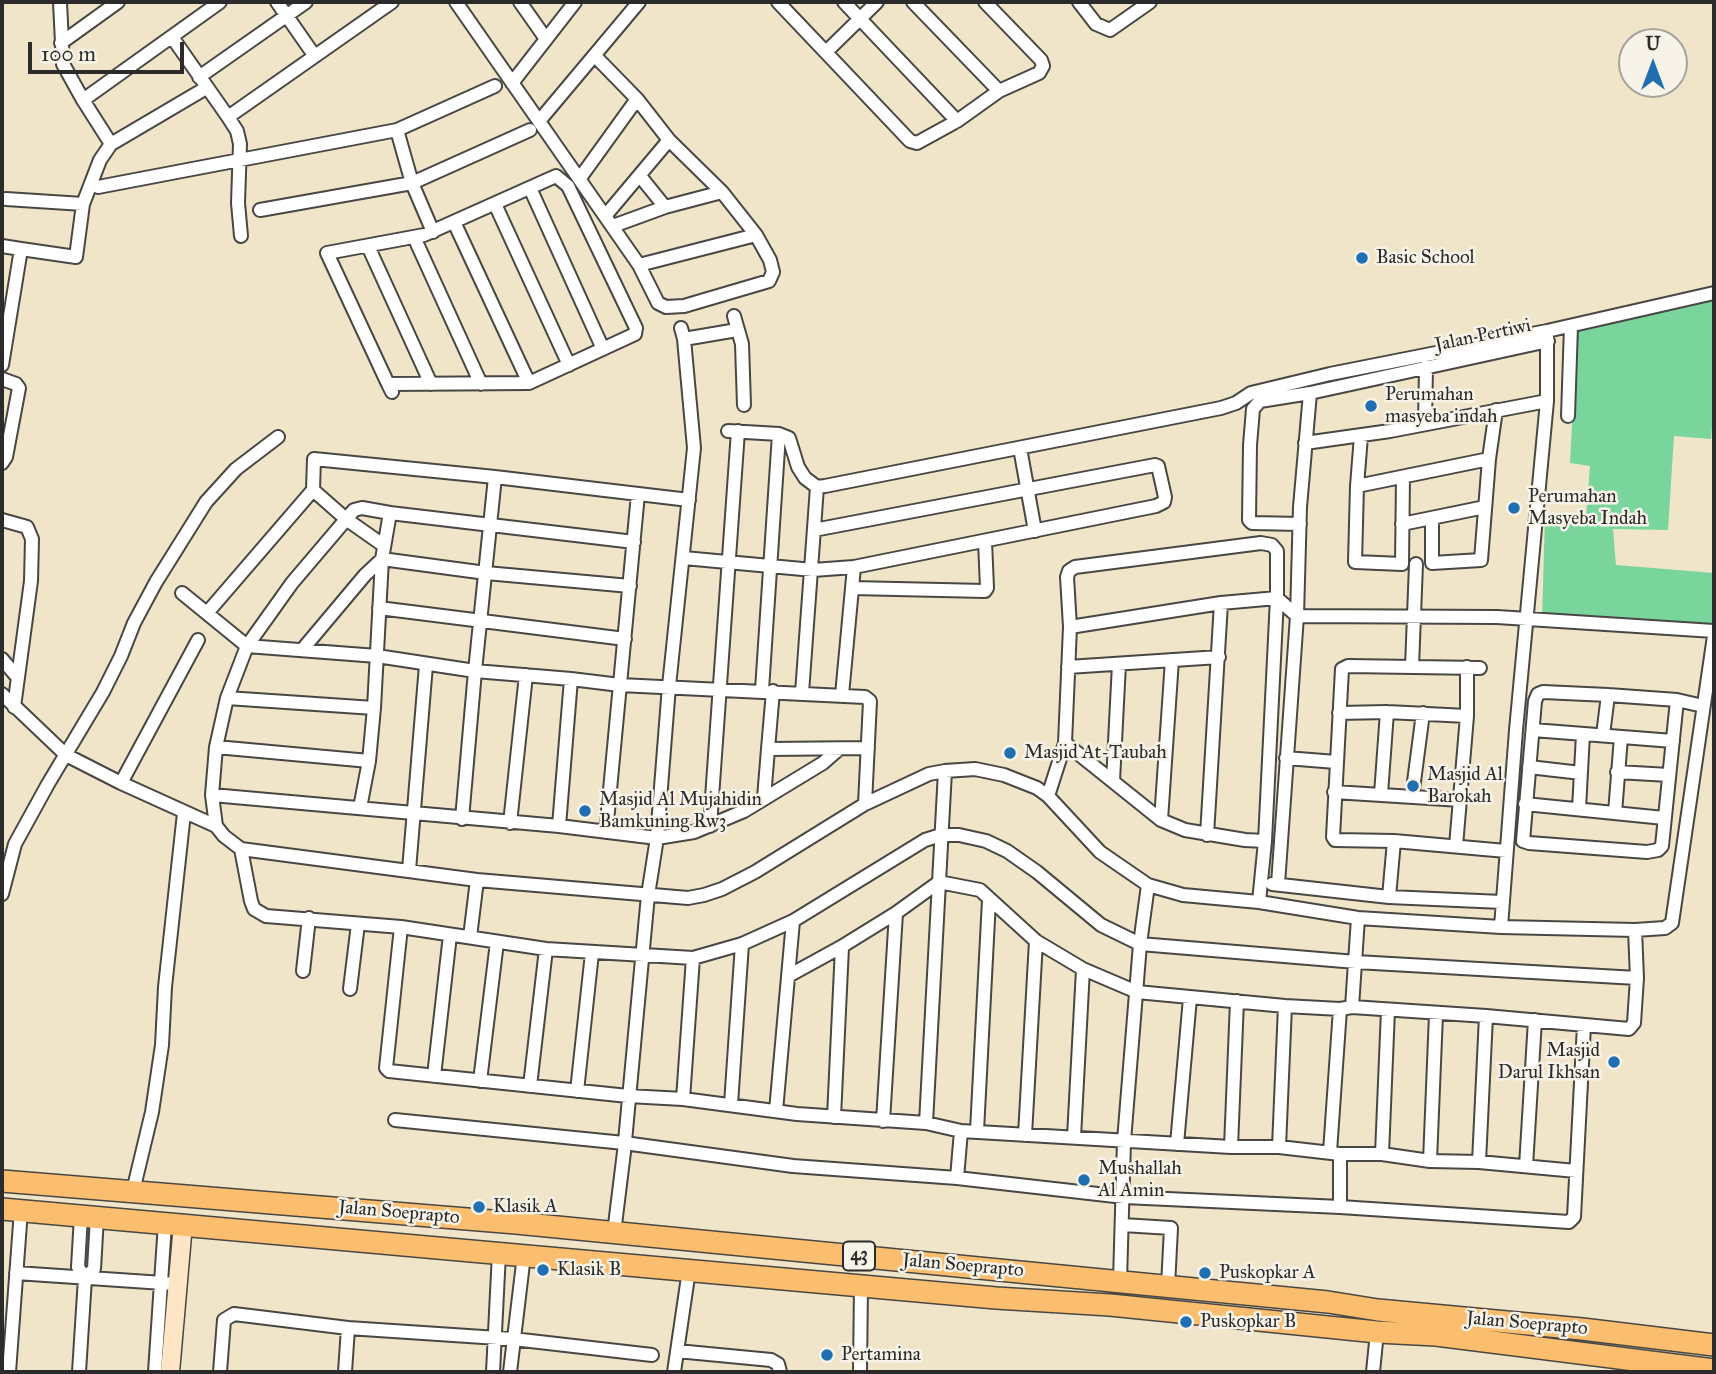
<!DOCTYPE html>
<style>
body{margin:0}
#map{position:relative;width:1716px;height:1374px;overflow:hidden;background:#f0e5c9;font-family:"IM FELL Great Primer",serif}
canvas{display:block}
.frame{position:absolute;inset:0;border:4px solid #2b2b2b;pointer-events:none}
.north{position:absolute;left:1618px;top:28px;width:70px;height:70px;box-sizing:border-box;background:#f7f3e8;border:2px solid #a5a39c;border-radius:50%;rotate:0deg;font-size:19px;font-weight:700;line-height:28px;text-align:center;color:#2b2b2b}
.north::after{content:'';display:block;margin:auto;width:24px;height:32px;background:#1f6fb2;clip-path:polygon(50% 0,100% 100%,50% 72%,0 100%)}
.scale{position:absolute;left:28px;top:42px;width:156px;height:32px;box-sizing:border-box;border:4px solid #2b2b2b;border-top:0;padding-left:9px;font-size:21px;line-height:24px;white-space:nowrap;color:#2b2b2b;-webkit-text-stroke:5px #f7f3e8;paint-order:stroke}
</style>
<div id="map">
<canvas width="1716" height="1374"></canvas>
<div class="frame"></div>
<div class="north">U</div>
<div class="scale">100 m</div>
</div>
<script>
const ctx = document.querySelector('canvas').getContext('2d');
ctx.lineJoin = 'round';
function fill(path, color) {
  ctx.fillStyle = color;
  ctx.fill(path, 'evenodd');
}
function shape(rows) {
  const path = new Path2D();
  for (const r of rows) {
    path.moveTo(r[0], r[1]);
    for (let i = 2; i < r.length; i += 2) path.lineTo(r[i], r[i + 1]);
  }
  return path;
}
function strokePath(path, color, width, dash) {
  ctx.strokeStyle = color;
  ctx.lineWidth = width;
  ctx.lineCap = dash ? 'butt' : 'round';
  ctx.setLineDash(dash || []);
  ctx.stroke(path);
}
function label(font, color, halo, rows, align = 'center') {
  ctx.font = font + ' "IM FELL Great Primer",serif';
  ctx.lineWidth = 5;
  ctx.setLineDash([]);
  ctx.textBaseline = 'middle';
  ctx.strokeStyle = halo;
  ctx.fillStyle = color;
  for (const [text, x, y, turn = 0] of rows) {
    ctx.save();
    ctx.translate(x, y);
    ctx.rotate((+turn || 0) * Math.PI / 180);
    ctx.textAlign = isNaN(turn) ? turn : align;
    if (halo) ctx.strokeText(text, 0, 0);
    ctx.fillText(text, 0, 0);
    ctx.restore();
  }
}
fill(shape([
 [1714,299,1714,404,1711,439,1674,436,1668,530,1613,529,1616,565,1714,573,1714,612,1710,631,1542,623,1545,514,1586,517,1590,466,1570,463,1577,328]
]), '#7ad59c');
const street = shape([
 [60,2,63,64,83,100,111,144],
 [277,2,314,55],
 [456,2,639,265,658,303,666,307,684,306,769,281,773,272,770,260,756,235],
 [520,2,546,39],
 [778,2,910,141,917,143,957,121,999,91,1039,73,1043,66,1041,60,985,2],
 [844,2,957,121],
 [913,2,999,91],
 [1079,2,1096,24,1110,30,1150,2],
 [172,37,228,117,392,2],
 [61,43,118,2],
 [826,52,877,2],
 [595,56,637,99,669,140,722,192],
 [199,77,306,2],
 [512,83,575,2],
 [83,100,220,2],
 [228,117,237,131,240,144,238,203,241,236],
 [540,120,639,2],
 [580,178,637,99],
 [98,187,397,130],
 [530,188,603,349],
 [6,199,83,204],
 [495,204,569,365],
 [260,210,412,183,397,130,495,86],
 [606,215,669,140],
 [454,222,529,383],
 [613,226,665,207],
 [433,232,412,183,530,130],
 [414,237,481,384],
 [2,246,21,249],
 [368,246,431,384],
 [639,265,756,235,722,192,665,207,640,176],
 [734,316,742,344,744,405],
 [684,339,737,330],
 [2,365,21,249,76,257,83,204,100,160,111,144,206,88],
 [2,379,16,384,19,388,6,457,2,463],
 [388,384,529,383,635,334,636,328,568,186,556,176,424,235,327,253,388,384,392,392],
 [1568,416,1571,326],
 [1425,424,1426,367],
 [728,431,779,434,789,438,798,467,805,478,817,487,825,486,1221,408,1236,403,1251,393,1330,374,1547,331,1714,293],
 [1361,436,1357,486,1355,562,1402,564,1403,477],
 [1305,443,1390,431,1547,401],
 [1020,448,1035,531],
 [1489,459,1496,410],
 [1357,486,1489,459,1481,560,1432,563,1432,519],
 [2,520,27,527,32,539,31,581,14,707],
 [1300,524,1252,523,1249,520,1250,445,1253,409,1260,401,1310,393,1548,341],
 [1402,524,1485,507],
 [383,545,346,519,313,490,314,459,495,477,689,500],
 [684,558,813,570,854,567,1156,506,1164,502,1165,497,1158,466,1155,465,814,530],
 [382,559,486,573,630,586],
 [852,588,985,591,987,588,985,541],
 [182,593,247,646,292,583,354,510,362,508,390,513],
 [379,608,625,639],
 [207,613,313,490],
 [1070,627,1221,603,1277,598,1297,616,1497,617,1714,631],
 [302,650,365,575,382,559],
 [2,659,18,678],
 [1068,667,1219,657],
 [1412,667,1416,564],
 [1480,668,1348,666,1342,669,1333,837,1335,840,1394,841,1506,851],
 [762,690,779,434],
 [773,691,768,749,868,748],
 [802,693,817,487],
 [2,694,66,755,121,783,216,826,224,836,241,849,477,880,688,898,704,895,722,889,755,872,865,804,929,774,945,771,975,769,1004,775,1037,788,1048,796,1100,852,1148,885,1183,895,1259,902,1358,918,1501,927,1635,930,1665,928,1672,923,1714,636],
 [842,695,854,567],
 [227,698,374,708],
 [1677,700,1662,846,1658,850,1647,852,1529,843,1523,841,1535,701,1538,694,1543,692,1608,695,1677,700,1703,706],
 [1339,713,1387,712,1467,716],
 [1533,730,1673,741],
 [1603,735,1608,695],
 [1065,743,1161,820,1185,830,1245,840,1265,841],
 [216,747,369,761],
 [1286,758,1336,762],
 [1529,767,1581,773],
 [1617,772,1669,775],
 [1113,781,1119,664],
 [121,783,198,640],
 [1334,792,1461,800],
 [1381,794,1387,712],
 [212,795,559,826,657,838,694,832,744,811,823,763,839,749],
 [1048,796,1065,743,1070,627,1067,577,1069,571,1075,567,1261,543,1272,545,1277,551,1277,598,1265,841,1259,902],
 [1412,797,1423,713],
 [764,798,768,749],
 [1525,804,1664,818],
 [360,808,369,761,374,708,382,559,390,513,634,542],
 [1579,809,1583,734],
 [1615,813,1621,737],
 [462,819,475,671,495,477],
 [1161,820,1172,660],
 [510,823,526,675],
 [216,826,212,795,216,747,227,698,247,646,377,656,475,671,571,679,620,685,865,697,870,701,865,804],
 [559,826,571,679],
 [710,826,738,431],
 [606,832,638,494],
 [1207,835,1221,603],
 [1456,846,1467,716,1467,667],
 [241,849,251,901,254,909,266,916,401,927,546,949,693,958,742,944,793,921,925,840,941,835,959,835,986,841,1007,851,1037,872,1101,925,1140,944,1356,962,1637,978],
 [409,870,426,665],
 [939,882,980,890,1036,941,1083,969,1137,992,1285,1006,1340,1009,1352,1007,1486,1016,1629,1029,1634,1023,1637,978,1635,930],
 [1272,884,1389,897,1502,902],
 [1278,884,1297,616,1300,507,1310,393],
 [2,894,15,844,48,784,103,692,121,656,134,623,156,582,206,502,236,469,278,437],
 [1389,897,1394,841],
 [401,927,386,1068,389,1071,628,1096,683,1099,797,1114,926,1123,961,1131,1231,1147,1279,1147,1340,1154,1382,1154,1430,1161,1479,1162,1576,1171],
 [1501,927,1516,730,1547,401,1547,331],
 [470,937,477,880],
 [303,971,309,918],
 [790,975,841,947,896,913,939,882],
 [350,989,358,924],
 [1352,1007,1358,918],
 [434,1076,450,935],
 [480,1081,497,942],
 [530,1086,546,949],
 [577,1091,592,953],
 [683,1099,693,958],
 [731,1104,742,944],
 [776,1111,793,921],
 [834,1117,842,947],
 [395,1120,624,1143,793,1166,957,1178,1124,1197,1340,1207,1569,1222,1574,1217,1584,1025],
 [883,1121,896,913],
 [926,1123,945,771],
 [977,1131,989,900],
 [1025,1135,1036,941],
 [1074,1137,1083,969],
 [1177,1144,1190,998],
 [1231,1147,1237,1001],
 [1279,1147,1285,1006],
 [1330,1152,1340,1009],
 [1340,1154,1340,1207],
 [1382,1154,1388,1010],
 [1430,1161,1436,1014],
 [1479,1162,1486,1016],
 [1526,1166,1535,1020],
 [957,1178,961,1131],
 [133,1191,152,1112,162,1045,165,987,184,813],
 [1123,1225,1171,1228,1168,1286],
 [614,1233,624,1152,648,895,657,838,669,686,694,448,684,339,681,328],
 [16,1273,178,1284],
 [85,1278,94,1269,97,1217],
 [1120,1281,1124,1141,1140,944,1148,885],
 [677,1351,771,1360,778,1364,780,1372],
 [9,1372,21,1210],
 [79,1372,85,1278,78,1267,81,1216],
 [155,1372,165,1223],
 [220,1372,224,1320,234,1314,348,1328,513,1339,652,1355],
 [345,1372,348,1328],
 [493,1372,499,1253],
 [510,1372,524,1255],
 [674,1372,689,1270],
 [860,1372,861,1285],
 [1373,1372,1377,1332]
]);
const secondary = shape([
 [170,1372,183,1224]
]);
const highway = shape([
 [2,1181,516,1223,1328,1302,1378,1310,1582,1329,1714,1345],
 [2,1209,996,1298,1110,1305,1377,1332,1436,1335,1714,1370]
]);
strokePath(street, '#494743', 16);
strokePath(secondary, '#494743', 21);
strokePath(highway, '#494743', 24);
strokePath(street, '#fff', 12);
strokePath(secondary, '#fde5c5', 18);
strokePath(highway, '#fabe6e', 21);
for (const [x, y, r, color] of [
 [1362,258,7,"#1f6fb2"],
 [1371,406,7,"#1f6fb2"],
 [1514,508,7,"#1f6fb2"],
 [1010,753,7,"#1f6fb2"],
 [1413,786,7,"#1f6fb2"],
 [585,811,7,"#1f6fb2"],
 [1614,1062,7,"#1f6fb2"],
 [1084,1180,7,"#1f6fb2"],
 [479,1207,7,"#1f6fb2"],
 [543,1270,7,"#1f6fb2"],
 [1205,1273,7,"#1f6fb2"],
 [1186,1322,7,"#1f6fb2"],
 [827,1355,7,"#1f6fb2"]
]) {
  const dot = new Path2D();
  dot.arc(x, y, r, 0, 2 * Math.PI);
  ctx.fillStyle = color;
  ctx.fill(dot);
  strokePath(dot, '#f7f3e8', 2.5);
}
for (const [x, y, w] of [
 [859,1256,32]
]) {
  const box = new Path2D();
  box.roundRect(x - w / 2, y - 14.5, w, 29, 5);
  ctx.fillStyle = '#f7f3e8';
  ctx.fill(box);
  strokePath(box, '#2b2b2b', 2);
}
label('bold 18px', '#2b2b2b', null, [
 ["43",859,1256]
]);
label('19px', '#2b2b2b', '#f7f3e8', [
 ["Basic School",1376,258],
 ["Perumahan",1385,395],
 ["masyeba indah",1385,417],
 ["Perumahan",1528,497],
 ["Masyeba Indah",1528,519],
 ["Masjid At-Taubah",1024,753],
 ["Masjid Al",1427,775],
 ["Barokah",1427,797],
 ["Masjid Al Mujahidin",599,800],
 ["Bamkuning Rw3",599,822],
 ["Masjid",1600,1051,"right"],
 ["Darul Ikhsan",1600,1073,"right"],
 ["Mushallah",1098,1169],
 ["Al Amin",1098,1191],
 ["Klasik A",493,1207],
 ["Klasik B",557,1270],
 ["Puskopkar A",1219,1273],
 ["Puskopkar B",1200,1322],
 ["Pertamina",841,1355]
], 'left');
label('19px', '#2b2b2b', '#f7f3e8', [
 ["Jalan Pertiwi",1483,336,-12],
 ["Jalan Soeprapto",399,1213,5],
 ["Jalan Soeprapto",963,1266,5],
 ["Jalan Soeprapto",1527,1324,5]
]);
</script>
